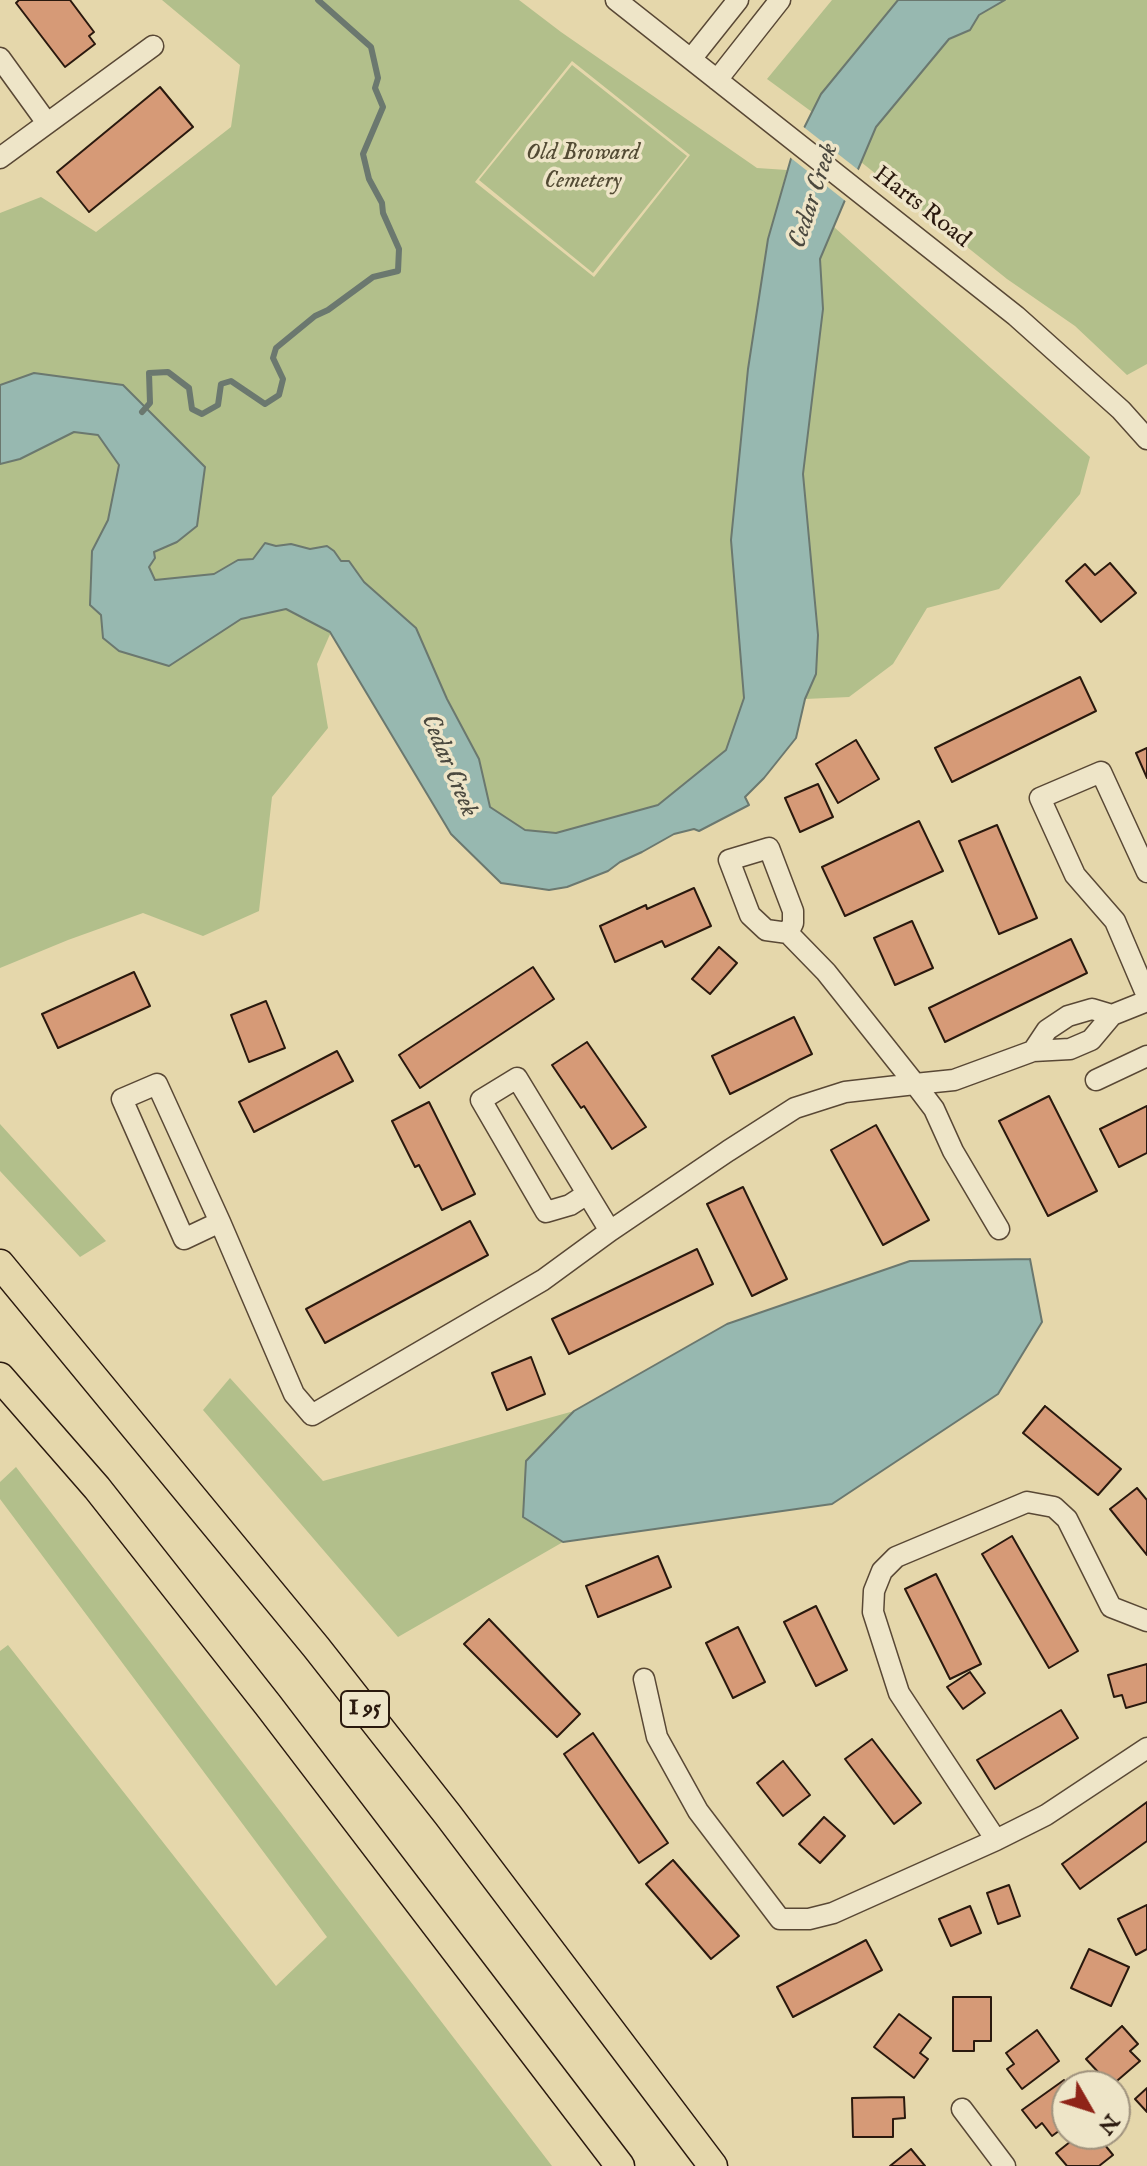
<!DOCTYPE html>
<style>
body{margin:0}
#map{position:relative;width:1147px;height:2166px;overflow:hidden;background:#e5d7ab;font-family:"IM FELL English",serif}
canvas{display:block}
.north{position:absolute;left:1051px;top:2070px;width:80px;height:80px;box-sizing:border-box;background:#eee5c8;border:2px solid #a0937e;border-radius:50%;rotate:129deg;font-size:22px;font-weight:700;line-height:32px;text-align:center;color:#2a190e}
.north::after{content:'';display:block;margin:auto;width:28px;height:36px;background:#8f2418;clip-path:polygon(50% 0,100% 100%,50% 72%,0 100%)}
</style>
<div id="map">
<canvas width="1147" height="2166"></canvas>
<div class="north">N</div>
</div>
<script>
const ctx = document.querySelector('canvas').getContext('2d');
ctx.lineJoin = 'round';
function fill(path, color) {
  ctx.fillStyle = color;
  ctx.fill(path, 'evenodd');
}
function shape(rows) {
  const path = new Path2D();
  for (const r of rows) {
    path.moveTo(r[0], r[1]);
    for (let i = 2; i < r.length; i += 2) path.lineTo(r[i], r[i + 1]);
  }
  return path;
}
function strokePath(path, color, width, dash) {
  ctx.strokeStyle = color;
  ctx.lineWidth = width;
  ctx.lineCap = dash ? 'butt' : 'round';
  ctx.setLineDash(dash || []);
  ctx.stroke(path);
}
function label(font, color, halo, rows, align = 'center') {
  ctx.font = font + ' "IM FELL English",serif';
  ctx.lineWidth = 7;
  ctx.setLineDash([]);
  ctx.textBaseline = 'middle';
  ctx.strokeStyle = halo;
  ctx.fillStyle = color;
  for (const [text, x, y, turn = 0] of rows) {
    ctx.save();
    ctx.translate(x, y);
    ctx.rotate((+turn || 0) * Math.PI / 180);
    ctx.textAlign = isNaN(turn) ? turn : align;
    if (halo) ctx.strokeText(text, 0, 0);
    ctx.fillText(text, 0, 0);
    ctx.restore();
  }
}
fill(shape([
 [162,0,519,0,561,32,757,168,787,170,768,239,748,369,731,540,744,698,726,750,658,805,556,833,525,831,490,807,479,759,447,699,416,628,364,582,349,561,341,562,334,551,327,546,310,549,291,544,276,546,265,543,253,559,238,560,214,574,155,581,149,567,154,552,177,542,197,526,34,373,0,385,0,213,41,197,96,232,231,127,240,65],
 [572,61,690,155,594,277,475,182],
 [832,0,898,0,821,94,812,112,767,79],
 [1005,0,1147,0,1147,364,1127,375,1075,326,1007,279,861,162,876,127,949,39,970,30,979,15],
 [572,65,687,156,593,273,479,180],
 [834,227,1090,457,1080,494,999,589,927,608,893,664,849,697,805,699,816,674,818,635,803,474,823,309,820,259],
 [74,432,98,435,119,465,108,520,92,551,169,666,241,619,287,609,331,632,317,664,328,728,272,797,259,911,203,936,143,913,68,940,0,968,0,464,20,459],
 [0,1124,106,1241,80,1257,0,1171],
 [230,1378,323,1481,574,1411,526,1462,523,1517,563,1542,398,1637,203,1410],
 [16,1467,552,2166,0,2166,0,1651,8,1645,276,1986,327,1937,0,1499,0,1482]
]), '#b2bf8b');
const water = shape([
 [898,0,1005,0,979,15,970,30,949,39,876,127,820,259,823,309,803,474,818,635,816,674,805,699,796,738,764,778,745,797,749,805,699,831,694,829,674,834,642,852,620,862,608,871,567,887,549,890,501,883,451,834,330,632,286,609,241,619,169,666,119,651,103,638,101,615,90,605,92,551,108,520,119,465,98,435,74,432,20,459,0,464,0,385,34,373,123,385,205,467,197,526,177,542,154,552,155,558,149,567,155,580,214,574,238,560,253,559,265,543,276,546,291,544,310,549,327,546,334,551,341,561,349,561,364,582,416,628,447,699,479,759,490,807,525,830,556,833,658,805,726,750,744,698,731,540,748,369,768,239,794,148,821,94,898,0],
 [1030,1259,1042,1322,998,1394,832,1504,563,1542,523,1517,526,1461,574,1411,727,1324,910,1261,1030,1259]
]);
fill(water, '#97b8b0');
strokePath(water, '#6b786f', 2);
fill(shape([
 [801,125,861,172,848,203,787,155]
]), '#e5d7ab');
strokePath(shape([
 [142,412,150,403,149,373,168,372,189,388,192,409,202,414,218,405,221,384,231,381,265,404,279,395,283,379,273,358,276,348,315,316,328,310,373,277,398,271,399,249,383,213,382,203,369,179,363,154,383,107,375,88,378,78,371,47,318,0]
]), '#6b786f', 6);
const building = shape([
 [19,0,70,0,94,32,89,36,95,44,65,67,16,3,19,0],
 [160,87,193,127,89,212,57,172,160,87],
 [1110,563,1136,593,1101,622,1066,581,1085,564,1095,575,1110,563],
 [1080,677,1096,711,952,782,935,748,1080,677],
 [856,740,879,779,838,803,816,764,856,740],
 [1147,748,1147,778,1136,753,1147,748],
 [818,784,833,817,800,832,785,798,818,784],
 [919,821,943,871,845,916,822,867,919,821],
 [997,825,1037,918,999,934,959,841,997,825],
 [694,888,711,926,665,947,662,941,615,962,600,926,646,905,647,909,694,888],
 [912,921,933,968,895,985,874,938,912,921],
 [1071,939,1087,973,945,1042,929,1008,1071,939],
 [719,947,737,963,710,994,692,979,719,947],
 [533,967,554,999,420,1088,399,1055,533,967],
 [134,972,150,1006,58,1048,42,1014,134,972],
 [266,1001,285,1048,249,1062,231,1015,266,1001],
 [794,1017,812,1054,730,1094,712,1056,794,1017],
 [587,1042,646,1127,612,1149,584,1106,581,1108,552,1065,587,1042],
 [337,1051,353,1081,254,1132,239,1102,337,1051],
 [1049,1096,1097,1191,1048,1216,999,1121,1049,1096],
 [429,1102,475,1194,442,1210,419,1165,415,1167,392,1121,429,1102],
 [1147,1106,1147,1153,1119,1167,1100,1129,1147,1106],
 [876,1125,929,1220,883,1245,831,1150,876,1125],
 [743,1187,787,1279,752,1296,707,1204,743,1187],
 [470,1221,488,1255,325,1343,306,1309,470,1221],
 [697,1249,713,1284,569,1354,552,1319,697,1249],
 [531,1357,545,1394,507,1410,492,1373,531,1357],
 [1045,1406,1121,1469,1098,1495,1023,1433,1045,1406],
 [1137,1488,1147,1500,1147,1555,1110,1509,1137,1488],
 [1012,1536,1078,1651,1049,1668,982,1554,1012,1536],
 [658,1556,671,1587,598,1617,586,1586,658,1556],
 [936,1574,981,1664,950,1679,905,1589,936,1574],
 [816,1606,847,1670,816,1686,784,1622,816,1606],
 [489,1619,580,1714,557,1737,464,1644,489,1619],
 [738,1627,765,1682,733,1698,706,1643,738,1627],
 [1147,1664,1147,1702,1126,1708,1122,1695,1114,1697,1108,1675,1147,1664],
 [970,1672,985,1693,963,1709,947,1687,970,1672],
 [1061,1710,1078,1738,995,1789,977,1760,1061,1710],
 [593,1733,668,1843,639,1863,564,1754,593,1733],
 [872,1739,921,1803,894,1824,845,1759,872,1739],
 [783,1761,810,1795,783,1816,757,1783,783,1761],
 [1147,1802,1147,1841,1080,1889,1062,1864,1147,1802],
 [824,1817,845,1836,820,1863,799,1844,824,1817],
 [673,1860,739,1936,711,1959,646,1884,673,1860],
 [1009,1885,1020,1916,998,1924,987,1893,1009,1885],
 [1147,1905,1147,1949,1136,1955,1118,1919,1147,1905],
 [970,1906,981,1933,951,1946,939,1919,970,1906],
 [866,1940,882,1970,793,2017,777,1987,866,1940],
 [1089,1949,1129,1967,1111,2006,1071,1988,1089,1949],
 [953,1997,991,1997,991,2041,974,2041,974,2051,953,2051,953,1997],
 [899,2014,931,2038,920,2053,928,2059,914,2078,874,2047,899,2014],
 [1122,2026,1138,2044,1130,2051,1140,2061,1111,2086,1086,2059,1122,2026],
 [1037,2030,1059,2061,1022,2089,1007,2069,1014,2064,1006,2053,1037,2030],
 [1064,2080,1068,2086,1067,2125,1052,2136,1042,2123,1036,2128,1022,2110,1064,2080],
 [1147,2088,1147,2112,1135,2099,1147,2088],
 [904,2097,905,2118,893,2119,893,2137,853,2137,852,2098,904,2097],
 [1080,2134,1096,2134,1113,2155,1099,2166,1067,2166,1056,2153,1080,2134],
 [911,2149,925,2166,890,2166,911,2149]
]);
fill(building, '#d69a77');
strokePath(building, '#2a190e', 2);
const minor = shape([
 [616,0,1016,316,1121,410,1147,439],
 [0,58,47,123],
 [691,59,738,0],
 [717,80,780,0],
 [0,158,153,46],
 [1147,872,1101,772,1040,798,1075,875,1115,921,1147,996],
 [788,933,766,930,750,915,729,860,769,848,793,911,793,923,788,933,826,972,915,1084,954,1080,1033,1051,1070,1049,1091,1040,1112,1015,1147,1001],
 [1033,1051,1047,1030,1068,1016,1092,1009,1112,1015],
 [1096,1080,1147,1056],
 [587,1194,570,1205,546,1212,481,1100,517,1078,610,1231],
 [220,1222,184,1239,122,1099,157,1084,220,1222,294,1394,312,1415,543,1280,610,1231,728,1151,795,1108,845,1092,915,1084,934,1109,953,1151,999,1229],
 [644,1679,657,1737,698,1811,780,1919,809,1919,833,1913,996,1840,1046,1815,1147,1748],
 [996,1840,899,1693,873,1612,874,1591,882,1571,896,1557,1027,1502,1054,1507,1067,1519,1111,1607,1147,1621],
 [962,2109,1005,2166]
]);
const highway = shape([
 [0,1264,316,1647,448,1815,713,2166],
 [0,1377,97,1488,268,1705,620,2166]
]);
strokePath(minor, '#594835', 23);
strokePath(highway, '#2a190e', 31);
strokePath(minor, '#eee5c8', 20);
strokePath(highway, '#e5d7ab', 28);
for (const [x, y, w] of [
 [365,1709,48]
]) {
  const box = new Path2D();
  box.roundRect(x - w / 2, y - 18, w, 36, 6);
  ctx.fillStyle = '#eee5c8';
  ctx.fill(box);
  strokePath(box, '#2a190e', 2);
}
label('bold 22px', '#2a190e', null, [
 ["I 95",365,1709]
]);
label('italic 24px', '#534b34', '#eee5c8', [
 ["Old Broward",583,154],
 ["Cemetery",583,182]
]);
label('24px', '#2a190e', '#eee5c8', [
 ["Harts Road",921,208,38]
]);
label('italic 26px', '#4b493f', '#eee5c8', [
 ["Cedar Creek",815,196,-72],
 ["Cedar Creek",448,766,67]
]);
</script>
